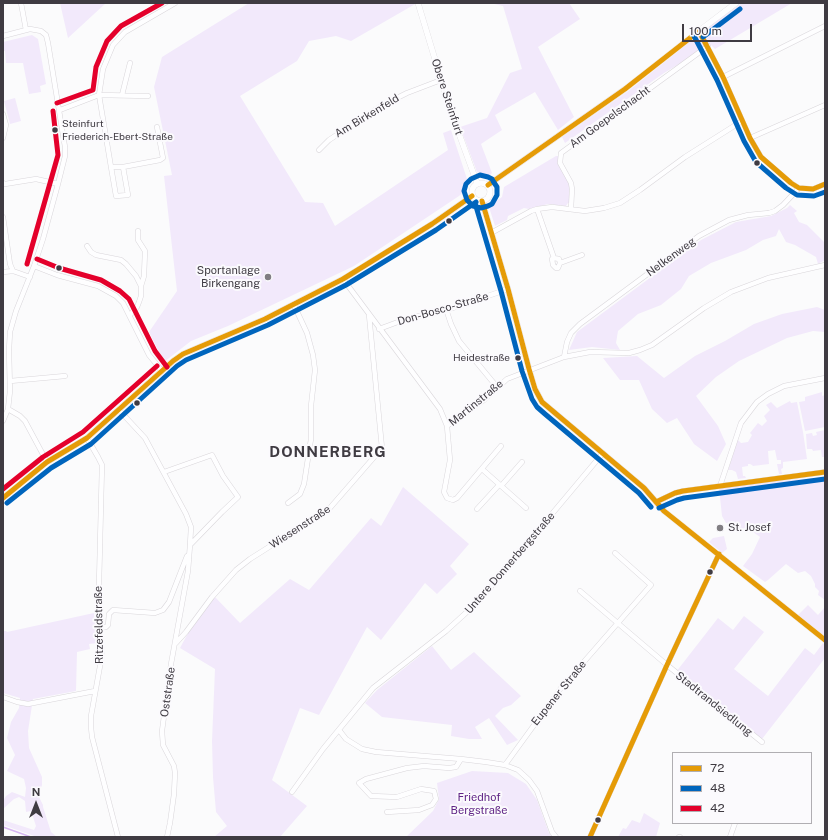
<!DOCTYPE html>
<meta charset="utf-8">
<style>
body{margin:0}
#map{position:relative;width:828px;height:840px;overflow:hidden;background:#fbfbfc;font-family:"Public Sans",sans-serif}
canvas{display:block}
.frame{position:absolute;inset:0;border:4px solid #3f3b42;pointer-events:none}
.legend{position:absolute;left:672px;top:752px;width:140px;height:72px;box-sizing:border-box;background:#fbfafd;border:1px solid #b0aeb2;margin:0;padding:5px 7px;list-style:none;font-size:12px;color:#3f3b42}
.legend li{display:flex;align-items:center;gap:8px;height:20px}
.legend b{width:20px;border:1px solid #b0aeb2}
.north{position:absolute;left:16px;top:784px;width:40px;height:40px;-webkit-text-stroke:3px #fbfafd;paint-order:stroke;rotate:0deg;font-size:11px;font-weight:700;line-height:16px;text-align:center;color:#3f3b42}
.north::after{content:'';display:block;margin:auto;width:14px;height:18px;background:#3f3b42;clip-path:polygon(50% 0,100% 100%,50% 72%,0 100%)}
.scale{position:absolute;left:682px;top:24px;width:70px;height:18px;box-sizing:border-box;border:2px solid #3f3b42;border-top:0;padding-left:5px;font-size:12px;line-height:14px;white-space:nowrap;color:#3f3b42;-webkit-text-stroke:3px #fbfafd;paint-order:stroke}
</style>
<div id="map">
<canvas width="828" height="840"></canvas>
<div class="frame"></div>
<ul class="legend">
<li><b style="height:5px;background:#e59b07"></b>72</li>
<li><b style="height:5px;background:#0065bd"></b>48</li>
<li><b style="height:5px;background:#e4002b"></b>42</li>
</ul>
<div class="north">N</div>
<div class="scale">100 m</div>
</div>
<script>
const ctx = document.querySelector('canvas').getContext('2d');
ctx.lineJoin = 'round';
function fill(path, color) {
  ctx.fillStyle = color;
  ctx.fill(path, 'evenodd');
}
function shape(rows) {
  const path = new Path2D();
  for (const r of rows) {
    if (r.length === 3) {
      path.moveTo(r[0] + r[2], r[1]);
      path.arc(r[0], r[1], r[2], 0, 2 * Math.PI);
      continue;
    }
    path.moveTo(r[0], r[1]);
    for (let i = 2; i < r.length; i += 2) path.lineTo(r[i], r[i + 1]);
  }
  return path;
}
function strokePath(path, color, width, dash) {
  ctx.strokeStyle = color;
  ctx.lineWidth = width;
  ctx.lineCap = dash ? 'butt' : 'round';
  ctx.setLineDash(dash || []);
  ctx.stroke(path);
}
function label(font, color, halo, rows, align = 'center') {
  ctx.font = font + ' "Public Sans",sans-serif';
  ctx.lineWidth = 4;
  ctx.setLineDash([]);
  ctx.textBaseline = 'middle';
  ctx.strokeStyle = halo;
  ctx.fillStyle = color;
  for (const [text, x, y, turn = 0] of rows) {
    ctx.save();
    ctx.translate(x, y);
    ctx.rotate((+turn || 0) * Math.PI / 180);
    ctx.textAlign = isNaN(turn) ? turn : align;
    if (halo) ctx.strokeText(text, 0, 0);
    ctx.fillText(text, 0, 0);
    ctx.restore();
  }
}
fill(shape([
 [60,3,106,3,68,38],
 [249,3,417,3,351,41,336,36,309,41,297,61,240,96,305,202,323,203,335,226,448,150,443,133,451,130,467,179,467,184,466,189,459,196,354,266,228,326,191,341,164,362,149,332,177,291,164,176,172,175,154,87,162,57],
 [490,3,569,3,580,19,538,47,574,117,558,130,535,92,495,115,502,130,481,144,492,173,489,176,484,175,477,172,460,127,487,118,510,73,522,69,503,6],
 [742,3,792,3,715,49,711,45,664,73,565,143,562,137,627,92,711,25],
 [32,35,38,39,46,84,40,86,41,92,29,94,23,63,6,63,5,51,3,51,3,42],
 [15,98,21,121,10,124,4,101],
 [556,156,559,156,570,184,571,203,568,203,566,206,548,204,529,209,524,208,508,216,507,220,495,226,489,207,492,202,495,202,502,197,504,187],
 [790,205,797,211,794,213,799,222,807,225,825,243,825,260,818,264,816,257,795,245,786,242,779,229,776,236,763,240,746,250,711,263,689,276,681,289,661,305,638,314,618,331,616,343,620,350,592,347,569,350,577,332,701,240,736,222,771,216,787,208],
 [817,307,825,310,825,332,813,331,787,338,739,361,716,377,696,396,718,426,726,444,717,461,694,444,677,418,667,423,652,409,639,380,620,380,603,358,637,356,664,378,695,356,725,341,754,324,782,314],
 [822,392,822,396,825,395,825,427,805,431,799,402,805,401,805,397],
 [790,401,791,403,797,402,803,432,807,459,783,462,783,468,781,469,782,474,779,474,777,464,781,464,781,460,777,460,775,450,768,451,769,464,753,466,752,465,750,464,748,464,748,466,742,467,743,476,745,476,746,478,738,479,736,472,732,470,728,470,737,439,741,443,748,442,752,435,750,433,758,423,762,426,767,421,764,416,770,410,766,405,771,402,777,408],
 [825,430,825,457,822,457,821,450,813,451,812,449,807,449,806,434,812,433,813,436,817,435,816,432],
 [825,477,825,600,818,595,819,591,815,587,815,584,811,576,805,571,798,573,786,564,768,580,765,582,743,566,752,554,760,537,749,529,738,528,731,523,726,523,722,516,719,488,766,482],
 [403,487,469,544,450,566,457,574,437,594,425,583,381,640,367,627,319,715,300,708,272,780,307,806,280,837,214,837,227,826,216,812,213,777,212,741,215,669,180,648,194,622,214,596,240,623,290,579,309,590,371,518,381,526],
 [724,536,727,549,722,553,709,542,713,538],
 [808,605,818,615,825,607,825,637,798,615],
 [94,613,97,643,89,644,90,649,77,652,76,691,33,699,28,731,29,748,42,777,42,785,38,795,43,805,43,807,51,832,57,837,37,837,3,825,3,820,34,830,36,826,31,811,26,812,25,801,19,797,14,799,3,809,3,801,6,796,12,792,25,797,26,788,24,779,7,771,15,755,7,738,11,722,19,708,20,698,3,693,3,631,6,631,7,632],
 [744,616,764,632,734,669,768,696,805,648,814,655,823,643,825,645,825,658,762,739,676,672,718,618,733,630],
 [432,646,451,670,474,652,521,696,511,705,503,708,495,716,518,740,507,745,489,718,475,727,482,739,469,739,451,736,452,725,382,717,365,703,377,690],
 [472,771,508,773,526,784,537,800,549,833,552,837,406,837,433,811,439,799,437,783],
 [644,813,660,823,656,837,618,837,623,828,626,829,632,820,640,823]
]), '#f2e9fb');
strokePath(shape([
 [3,827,31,837]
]), '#d7b6f2', 1.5);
const minor = shape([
 [21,3,26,30],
 [699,31,723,77,750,138,761,157,791,183,799,188,813,189,825,184],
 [3,36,30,29,41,31,46,35,48,43,65,147,65,156,58,184,43,239,34,266,16,311,10,332,9,350,10,391,8,409,3,421],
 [723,77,825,26],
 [122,95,130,63],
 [60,110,99,95,103,69,113,45,125,32,175,3],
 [3,114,6,125,3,138],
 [750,138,825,105],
 [319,150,329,140,381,106,407,93,441,80],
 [111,167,123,167,128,195,116,196,111,167,99,95,148,96],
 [123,167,160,160,163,158,157,127],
 [3,183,5,184,36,179,58,184],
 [537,209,554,258,552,259,553,265,556,268,558,268,560,263,559,259,554,258],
 [571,209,572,189,571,183,560,163,561,153,708,46],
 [3,217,10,264,13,271],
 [491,233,531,211,537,209,552,207,585,211,604,208,620,203,640,190,685,157,742,121],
 [87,246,91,252,96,255,121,260,126,264,136,276,141,286],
 [560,263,582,255],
 [34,266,57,275,98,286,116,296,123,303,149,355,162,371],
 [3,272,13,271,30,277],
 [343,279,440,409,447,426],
 [446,309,451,324,459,341,497,387],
 [130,315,137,307,139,302,141,296,141,286,144,276,145,251,138,240,138,231],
 [379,329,406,319,453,308,508,289],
 [564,357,567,342,571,333,580,324,699,236,729,220,748,215,769,213,775,211,783,205,799,188],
 [10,381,65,376],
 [8,409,20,416,25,421,47,462],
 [119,410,145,438,186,514,191,527,190,545,188,571,171,664,162,731,163,745,174,766,175,773,174,794,170,823,167,837],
 [87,438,98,457,102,465,99,584,99,617,102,655,91,716,91,727,92,737,118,837],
 [501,446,457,498,453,500,447,498,444,492,450,460,447,426,484,400,507,379,564,357,590,352,629,353,640,350,652,345,704,308,731,292,768,278,825,265],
 [482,469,526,508],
 [164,472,212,455,223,476,238,497,222,512,190,545],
 [501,486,522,462],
 [720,486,741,423,757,402,768,394,784,386,825,378],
 [656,502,675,493,683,491,825,472],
 [288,503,300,494,304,484,311,439,311,406,315,370,313,355,307,333,294,305],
 [477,509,499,485],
 [580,591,667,665,762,742],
 [100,628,106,627,108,625,109,614,113,610,155,613,163,610,169,602,187,556],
 [176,643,186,632,212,597,236,570,250,559,329,509,382,448,369,315],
 [3,697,17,702,28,704,95,691],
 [339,730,346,739,362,749,376,752,461,759],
 [505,765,561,688,651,585,615,553],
 [292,792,323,749,373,688,446,631,479,601,603,453],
 [387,812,419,810,432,805,436,799,434,791,421,789,397,797,371,796,359,783,366,779,407,768,424,766,449,768,456,767,461,759,486,762,505,765,518,770,529,780,537,791,552,832,556,837],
 [590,837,667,665,719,554],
 [679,837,680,837],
 [730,837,735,823]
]);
const tertiary = shape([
 [418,3,450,109,477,183],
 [481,192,9],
 [488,185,625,89,699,31,736,3],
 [482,201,508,289,529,369,535,389,542,402,644,488,664,511,825,640],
 [3,498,47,462,87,438,96,430,173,361,183,354,265,319,343,279,432,224,472,196]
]);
strokePath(minor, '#d9d6da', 5.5);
strokePath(tertiary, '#d9d6da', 6);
strokePath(minor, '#fefeff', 4.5);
strokePath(tertiary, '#fefeff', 5.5);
strokePath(shape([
 [699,31,723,77,750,138,761,157,791,183,799,188,813,189,825,184],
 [488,185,625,89,699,31],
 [482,201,508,289,529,369,535,389,542,402,644,488,664,511,825,640],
 [3,498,47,462,87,438,173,361,183,354,265,319,343,279,432,224,472,196],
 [656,502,675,493,683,491,825,472],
 [590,837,667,665,719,554]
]), '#e59b07', 5);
strokePath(shape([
 [693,34,717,80,744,141,756,162,786,188,797,195,814,196,825,192],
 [703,37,740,9],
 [492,179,488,177,480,175,471,179,466,184,464,191,467,200,473,206,481,208,488,206,492,204,497,195,497,187,493,181],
 [475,203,501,291,522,371,532,399,537,407,545,414,639,493,651,507],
 [7,503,51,468,91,444,177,366,186,360,268,325,346,285,436,230,476,202],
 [659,508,677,500,684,498,825,479]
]), '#0065bd', 5);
strokePath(shape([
 [57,103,93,90,96,67,107,41,121,26,162,3],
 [37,259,59,268,101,280,120,291,129,299,155,351,167,367],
 [27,264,58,155,53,111],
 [3,489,43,457,83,432,157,366]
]), '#e4002b', 5);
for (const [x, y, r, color] of [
 [55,130,3.5,"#3f3b42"],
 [757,163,3.5,"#3f3b42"],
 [449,221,3.5,"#3f3b42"],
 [59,268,3.5,"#3f3b42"],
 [268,277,4,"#817e83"],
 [518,358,3.5,"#3f3b42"],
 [137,403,3.5,"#3f3b42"],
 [720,528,4,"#817e83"],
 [710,572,3.5,"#3f3b42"],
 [598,820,3.5,"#3f3b42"]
]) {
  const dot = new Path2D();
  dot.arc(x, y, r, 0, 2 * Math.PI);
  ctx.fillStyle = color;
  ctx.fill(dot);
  strokePath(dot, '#fbfafd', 1.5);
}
label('10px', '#3f3b42', '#fbfafd', [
 ["Steinfurt",62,124],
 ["Friederich-Ebert-Straße",62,137],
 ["Heidestraße",510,358,"right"]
], 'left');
label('11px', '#3f3b42', '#fbfafd', [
 ["Obere Steinfurt",447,97,72],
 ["Am Birkenfeld",367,116,-31],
 ["Am Goepelschacht",610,117,-36],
 ["Nelkenweg",671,257,-36],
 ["Don-Bosco-Straße",443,309,-16],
 ["Martinstraße",476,403,-39],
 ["Wiesenstraße",300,527,-33],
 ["Untere Donnerbergstraße",510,563,-49],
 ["Ritzefeldstraße",99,625,-91],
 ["Oststraße",168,692,-82],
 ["Eupener Straße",559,693,-51],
 ["Stadtrandsiedlung",714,704,39]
]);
label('11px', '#3f3b42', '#fbfafd', [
 ["Sportanlage",260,271],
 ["Birkengang",260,284],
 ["St. Josef",728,528,"left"]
], 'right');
label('11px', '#602486', '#fbfafd', [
 ["Friedhof",479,798],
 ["Bergstraße",479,811]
]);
ctx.letterSpacing = '1px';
label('bold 15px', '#3f3b42', '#fbfafd', [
 ["DONNERBERG",328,452]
]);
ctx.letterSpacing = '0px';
</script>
